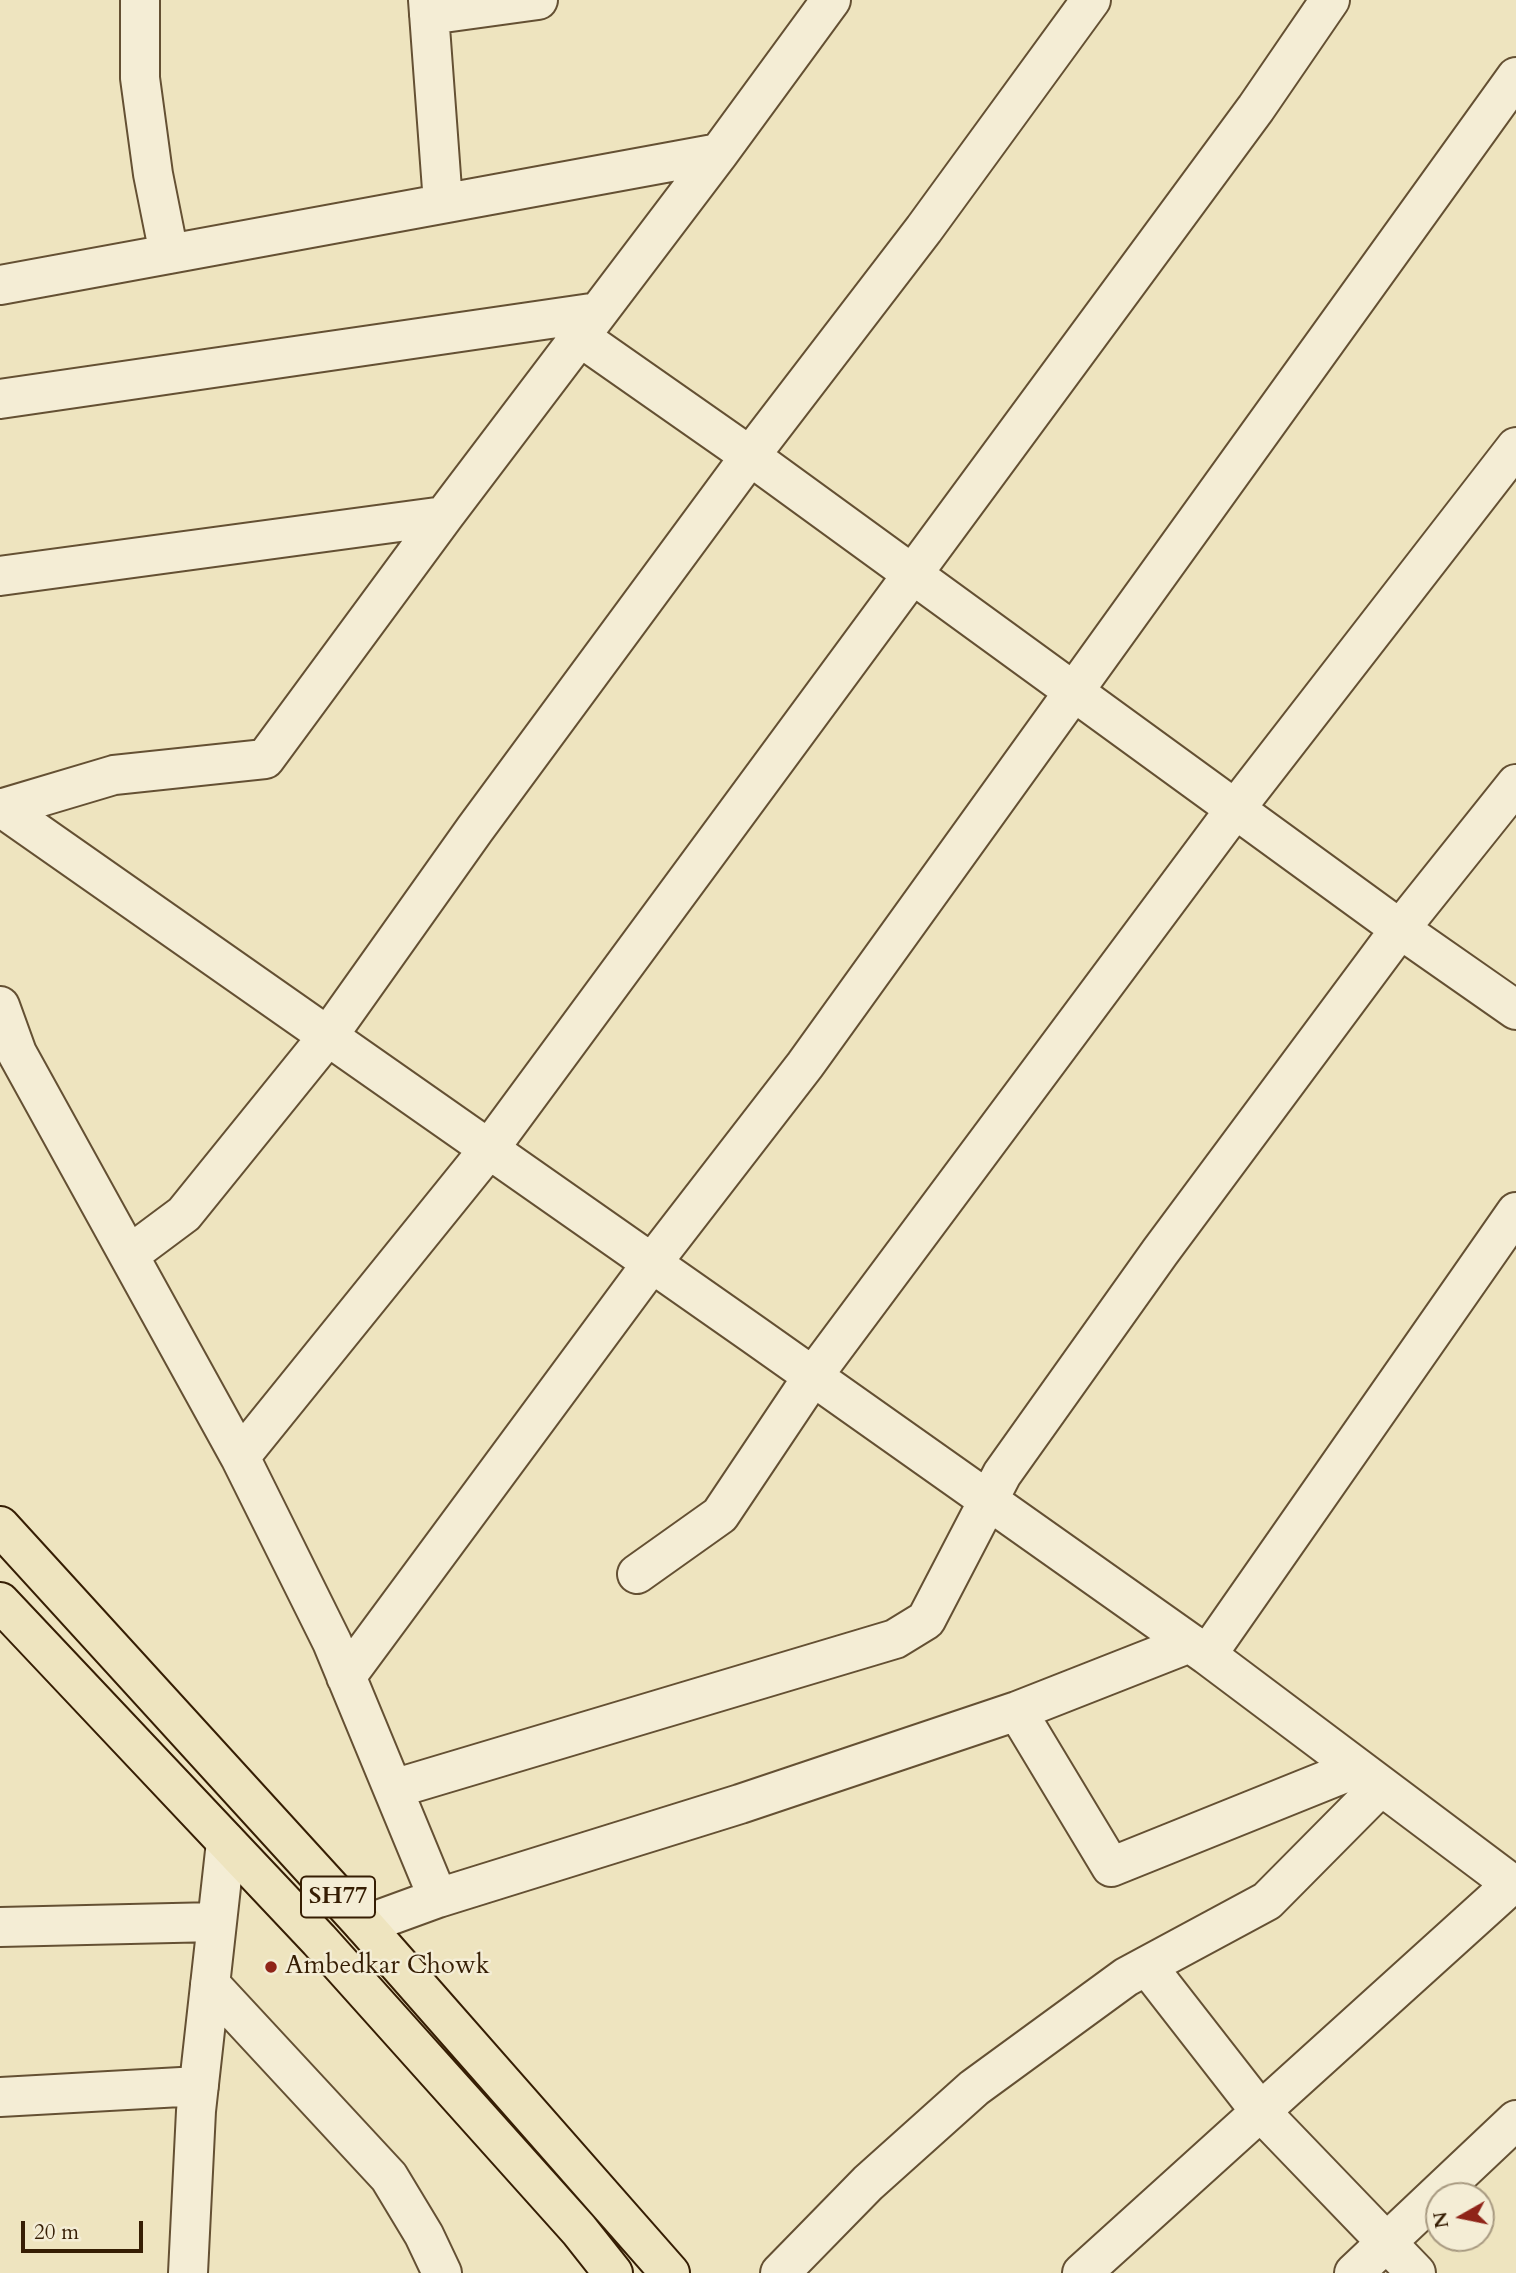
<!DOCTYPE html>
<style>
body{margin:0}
#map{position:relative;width:1516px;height:2273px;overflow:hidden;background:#eee4bf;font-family:Cardo,serif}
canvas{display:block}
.north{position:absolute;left:1425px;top:2182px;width:70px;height:70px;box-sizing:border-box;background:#f4edd5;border:2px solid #a89a81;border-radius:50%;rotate:261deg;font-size:19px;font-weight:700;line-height:28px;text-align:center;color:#361e04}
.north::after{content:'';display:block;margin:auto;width:24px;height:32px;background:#8f2418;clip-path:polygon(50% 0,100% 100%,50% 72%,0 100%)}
.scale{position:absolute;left:21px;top:2221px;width:122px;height:32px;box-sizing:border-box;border:4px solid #361e04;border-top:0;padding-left:9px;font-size:21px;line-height:24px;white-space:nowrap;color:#361e04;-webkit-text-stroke:5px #f4edd5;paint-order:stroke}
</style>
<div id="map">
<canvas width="1516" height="2273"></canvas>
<div class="north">N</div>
<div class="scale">20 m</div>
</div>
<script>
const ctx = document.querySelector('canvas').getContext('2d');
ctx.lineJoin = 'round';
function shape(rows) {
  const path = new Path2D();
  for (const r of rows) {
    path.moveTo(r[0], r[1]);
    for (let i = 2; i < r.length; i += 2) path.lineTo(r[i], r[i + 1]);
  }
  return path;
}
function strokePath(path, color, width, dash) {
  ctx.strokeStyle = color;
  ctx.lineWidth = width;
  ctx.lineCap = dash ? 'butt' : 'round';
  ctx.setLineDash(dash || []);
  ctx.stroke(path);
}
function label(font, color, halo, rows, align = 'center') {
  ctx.font = font + ' Cardo,serif';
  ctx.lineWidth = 5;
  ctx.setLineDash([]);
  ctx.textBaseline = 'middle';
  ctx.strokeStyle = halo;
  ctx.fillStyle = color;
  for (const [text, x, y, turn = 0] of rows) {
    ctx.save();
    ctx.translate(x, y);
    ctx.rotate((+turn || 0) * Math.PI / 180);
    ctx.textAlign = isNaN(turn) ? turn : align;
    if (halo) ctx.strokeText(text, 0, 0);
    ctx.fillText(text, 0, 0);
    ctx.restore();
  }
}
const minor = shape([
 [140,0,140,78,153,174,169,254],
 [428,0,443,203],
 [429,15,538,0],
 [0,285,719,153],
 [580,337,750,456,1400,929,1516,1010],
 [0,399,598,312],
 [0,576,444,516],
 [2,808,753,1334,1207,1655],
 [0,809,114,775,265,759,444,516,719,153,831,0],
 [0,1006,17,1053,240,1457,332,1642,438,1898],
 [1516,1212,1207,1655,1516,1887],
 [129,1255,184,1214,328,1036,475,829,750,456,924,229,1091,0],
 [240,1457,489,1149,1256,108,1330,0],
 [637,1574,720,1515,813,1376,1236,808,1516,447],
 [346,1677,652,1263,805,1065,1516,77],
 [1017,1711,1111,1867,1357,1768],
 [393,1789,895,1639,926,1620,1002,1474,1160,1252,1400,929,1516,784],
 [364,1925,438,1898,740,1804,1017,1711,1190,1643],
 [0,1927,216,1922],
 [1147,1966,1260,2111,1416,2273],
 [210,1984,389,2177,424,2235,442,2273],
 [0,2097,199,2086],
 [188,2273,196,2111,226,1842],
 [780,2273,868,2183,974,2088,1126,1977,1267,1901,1381,1786],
 [1082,2273,1512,1884],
 [1354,2273,1516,2120]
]);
const major = shape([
 [0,1526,364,1925,670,2273],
 [0,1602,319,1940,579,2230,613,2273]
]);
strokePath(minor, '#645033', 42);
strokePath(major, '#361e04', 42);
strokePath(minor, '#f4edd5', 38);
strokePath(major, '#eee4bf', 38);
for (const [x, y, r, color] of [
 [271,1967,7,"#8f2418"]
]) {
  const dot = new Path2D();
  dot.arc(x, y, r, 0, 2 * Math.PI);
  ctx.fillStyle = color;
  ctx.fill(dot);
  strokePath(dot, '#f4edd5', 2.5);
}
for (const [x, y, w] of [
 [338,1897,74]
]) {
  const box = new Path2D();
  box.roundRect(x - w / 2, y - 20.5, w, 41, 5);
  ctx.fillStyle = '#f4edd5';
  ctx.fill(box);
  strokePath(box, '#361e04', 2);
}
label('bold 24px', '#361e04', null, [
 ["SH77",338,1897]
]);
label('26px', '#361e04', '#f4edd5', [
 ["Ambedkar Chowk",285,1967]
], 'left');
</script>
